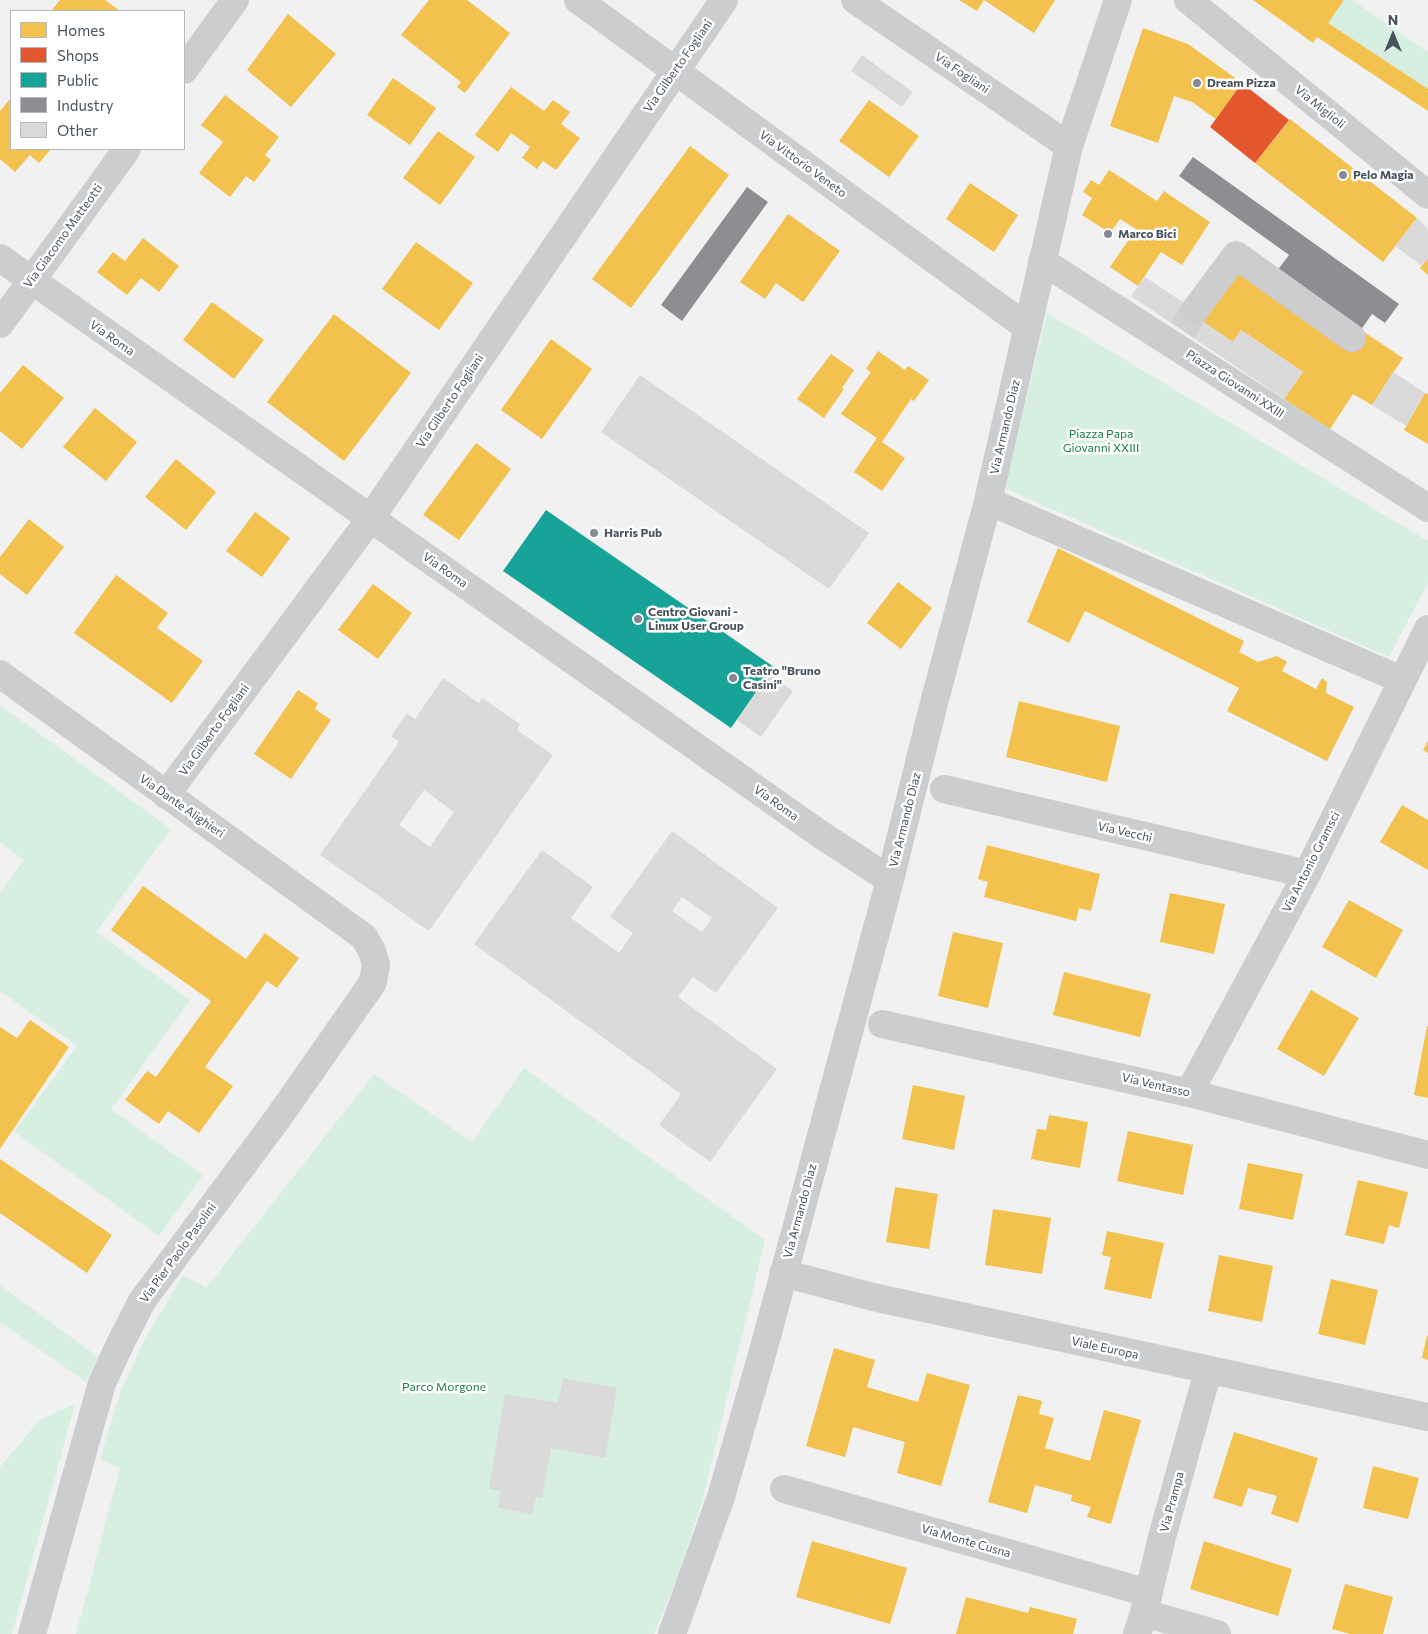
<!DOCTYPE html>
<style>
body{margin:0}
#map{position:relative;width:1428px;height:1634px;overflow:hidden;background:#f1f1f1;font-family:Commissioner,sans-serif}
canvas{display:block}
.legend{position:absolute;left:10px;top:10px;width:175px;height:140px;box-sizing:border-box;background:#fff;border:1px solid #b6babe;margin:0;padding:6px 9px;list-style:none;font-size:15px;color:#49535d}
.legend li{display:flex;align-items:center;gap:10px;height:25px}
.legend b{width:25px;border:1px solid #b6babe}
.north{position:absolute;left:1368px;top:10px;width:50px;height:50px;-webkit-text-stroke:4px #fff;paint-order:stroke;rotate:0deg;font-size:14px;font-weight:700;line-height:20px;text-align:center;color:#49535d}
.north::after{content:'';display:block;margin:auto;width:18px;height:22px;background:#49535d;clip-path:polygon(50% 0,100% 100%,50% 72%,0 100%)}
</style>
<div id="map">
<canvas width="1428" height="1634"></canvas>
<ul class="legend">
<li><b style="height:14px;background:#f2c14e"></b>Homes</li>
<li><b style="height:14px;background:#e4572e"></b>Shops</li>
<li><b style="height:14px;background:#17a398"></b>Public</li>
<li><b style="height:14px;background:#8d8d92"></b>Industry</li>
<li><b style="height:14px;background:#dadadb"></b>Other</li>
</ul>
<div class="north">N</div>
</div>
<script>
const ctx = document.querySelector('canvas').getContext('2d');
ctx.lineJoin = 'round';
function fill(path, color) {
  ctx.fillStyle = color;
  ctx.fill(path, 'evenodd');
}
function shape(rows) {
  const path = new Path2D();
  for (const r of rows) {
    path.moveTo(r[0], r[1]);
    for (let i = 2; i < r.length; i += 2) path.lineTo(r[i], r[i + 1]);
  }
  return path;
}
function strokePath(path, color, width, dash) {
  ctx.strokeStyle = color;
  ctx.lineWidth = width;
  ctx.lineCap = dash ? 'butt' : 'round';
  ctx.setLineDash(dash || []);
  ctx.stroke(path);
}
function label(font, color, halo, rows, align = 'center') {
  ctx.font = font + ' Commissioner,sans-serif';
  ctx.lineWidth = 5;
  ctx.setLineDash([]);
  ctx.textBaseline = 'middle';
  ctx.strokeStyle = halo;
  ctx.fillStyle = color;
  for (const [text, x, y, turn = 0] of rows) {
    ctx.save();
    ctx.translate(x, y);
    ctx.rotate((+turn || 0) * Math.PI / 180);
    ctx.textAlign = isNaN(turn) ? turn : align;
    if (halo) ctx.strokeText(text, 0, 0);
    ctx.fillText(text, 0, 0);
    ctx.restore();
  }
}
fill(shape([
 [1344,0,1352,0,1428,52,1428,89,1328,23],
 [1047,313,1428,541,1428,583,1389,657,1004,488],
 [0,705,171,829,96,932,190,1000,111,1109,203,1175,159,1236,14,1132,77,1046,0,991,0,893,24,860,0,842],
 [524,1068,765,1240,702,1502,677,1578,654,1634,76,1634,120,1468,100,1459,120,1393,145,1339,183,1275,206,1288,374,1074,472,1142],
 [0,1285,98,1357,86,1382,0,1322],
 [75,1404,12,1634,0,1634,0,1467,39,1421]
]), '#d7efe1');
fill(shape([
 [60,0,105,0,120,11,51,11],
 [429,0,467,0,510,33,465,93,457,87,461,82,401,35],
 [959,0,1055,0,1034,33,984,0,977,11],
 [1253,0,1344,0,1328,23,1428,89,1428,111,1317,37,1313,43],
 [288,14,336,54,291,107,247,70],
 [1143,28,1188,44,1242,83,1216,119,1192,102,1174,96,1158,143,1110,126],
 [393,78,436,108,410,145,367,115],
 [511,87,544,111,553,100,570,112,561,124,580,138,556,170,543,161,537,169,522,158,530,147,511,133,498,152,475,135],
 [225,95,279,137,265,155,271,160,254,182,246,176,230,197,199,173,223,142,201,125],
 [11,98,11,149,51,149,39,163,30,155,15,172,0,159,0,111],
 [869,100,919,136,889,177,839,141],
 [1290,119,1417,218,1383,262,1255,163],
 [438,131,475,157,440,205,403,178],
 [690,146,729,175,631,308,592,279],
 [1109,170,1157,201,1164,191,1210,222,1182,265,1161,252,1138,286,1110,267,1136,229,1120,219,1110,233,1082,215,1092,198,1083,192,1091,180,1099,185],
 [970,183,1018,215,994,252,946,219],
 [788,214,840,251,803,302,776,283,765,299,740,282],
 [143,238,179,266,159,292,141,278,127,295,97,272,113,252,125,261],
 [416,242,473,283,439,330,382,289],
 [1428,258,1428,275,1420,268],
 [1237,267,1364,332,1403,358,1372,405,1353,394,1330,429,1284,399,1303,372,1241,330,1233,342,1202,321],
 [212,302,264,340,234,379,183,340],
 [334,314,411,373,344,461,267,402],
 [551,339,592,369,542,439,501,410],
 [878,351,905,370,908,366,929,380,914,401,911,399,882,442,905,458,882,491,854,472,877,438,841,414,871,372,866,369],
 [831,354,854,370,842,388,844,389,824,418,797,399],
 [23,365,64,398,22,449,0,431,0,393],
 [1425,393,1428,394,1428,444,1404,430],
 [95,408,137,442,106,481,63,447],
 [476,443,511,469,459,540,423,515],
 [176,459,216,492,186,530,145,497],
 [255,512,290,538,262,577,226,551],
 [29,519,64,547,27,595,0,574,0,557],
 [1058,548,1244,641,1239,652,1258,662,1277,656,1287,662,1282,671,1316,689,1322,678,1327,682,1326,693,1354,707,1327,761,1227,711,1239,688,1085,611,1069,643,1027,622],
 [116,575,168,613,157,628,203,661,172,703,74,633],
 [898,582,932,608,901,649,867,623],
 [373,584,412,613,378,659,338,630],
 [298,690,318,703,315,709,331,720,291,779,254,754],
 [1019,701,1120,726,1107,782,1006,757],
 [1428,741,1428,753,1423,750],
 [1402,805,1428,820,1428,870,1380,842],
 [987,845,1100,874,1091,911,1079,908,1076,921,984,897,988,882,978,879],
 [143,886,246,959,265,933,299,958,277,988,267,981,205,1067,233,1086,199,1133,168,1111,159,1124,125,1100,147,1071,156,1077,211,1001,111,930],
 [1170,893,1225,904,1214,954,1160,942],
 [1349,900,1403,930,1376,978,1322,947],
 [953,932,1003,943,988,1008,938,996],
 [1064,972,1151,994,1140,1037,1053,1015],
 [1311,990,1359,1018,1324,1076,1277,1049],
 [30,1020,69,1047,0,1149,0,1027,17,1038],
 [1427,1026,1428,1026,1428,1098,1414,1095],
 [913,1085,965,1096,954,1150,902,1139],
 [1049,1115,1088,1122,1080,1168,1031,1159,1037,1129,1046,1130],
 [1128,1131,1193,1145,1183,1195,1117,1181],
 [0,1159,112,1235,87,1273,0,1213],
 [1248,1163,1303,1174,1293,1220,1239,1209],
 [1358,1180,1408,1192,1399,1228,1389,1225,1384,1244,1345,1235],
 [895,1187,938,1194,929,1249,886,1242],
 [993,1209,1051,1218,1042,1274,985,1265],
 [1107,1231,1164,1243,1151,1299,1104,1289,1111,1257,1102,1255],
 [1219,1255,1273,1266,1262,1322,1208,1311],
 [1331,1279,1378,1290,1365,1345,1318,1334],
 [1427,1335,1428,1336,1428,1360,1422,1358],
 [834,1348,875,1360,867,1387,918,1402,927,1373,970,1385,941,1486,897,1473,905,1442,853,1427,845,1457,806,1446],
 [1018,1395,1042,1401,1039,1414,1054,1418,1045,1448,1090,1461,1104,1410,1141,1420,1111,1524,1087,1517,1091,1507,1071,1501,1072,1495,1035,1485,1027,1513,988,1502],
 [1234,1432,1318,1458,1298,1523,1271,1514,1277,1496,1248,1488,1242,1507,1213,1498],
 [1373,1466,1419,1478,1408,1519,1363,1508],
 [812,1541,907,1568,890,1624,796,1597],
 [1204,1541,1292,1569,1278,1616,1190,1589],
 [1345,1584,1393,1597,1383,1634,1350,1634,1332,1629],
 [966,1597,1028,1613,1030,1607,1077,1619,1073,1634,956,1634]
]), '#f2c14e');
fill(shape([
 [1242,83,1289,120,1255,163,1210,127]
]), '#e4572e');
fill(shape([
 [546,510,774,667,731,728,503,571]
]), '#17a398');
fill(shape([
 [1193,157,1399,304,1385,323,1372,314,1358,334,1274,275,1289,255,1179,176],
 [747,187,768,202,682,321,661,305]
]), '#8d8d92');
fill(shape([
 [862,55,913,92,902,107,851,71],
 [1417,218,1428,229,1428,258,1422,266,1395,246],
 [1145,277,1204,316,1202,321,1233,342,1241,330,1303,372,1284,399,1131,296],
 [1393,372,1425,393,1406,426,1372,405],
 [640,375,869,533,829,589,601,432],
 [768,674,793,691,761,737,737,720],
 [443,678,479,703,482,698,520,724,517,730,553,755,429,931,320,855,399,742,391,736,407,713,415,719],
 [424,790,454,812,430,847,399,825],
 [672,831,778,908,716,993,693,977,678,997,777,1069,710,1162,659,1125,681,1094,474,944,542,850,593,887,571,918,619,953,633,933,610,917],
 [682,897,712,918,702,932,672,911],
 [563,1378,617,1388,605,1458,551,1448,542,1498,536,1497,532,1514,498,1508,501,1491,489,1489,505,1394,558,1403]
]), '#dadadb');
strokePath(shape([
 [1182,330,1195,310]
]), '#cfd1d3', 28, [28, 14]);
strokePath(shape([
 [578,0,1028,328],
 [855,0,1069,146],
 [1188,0,1428,195],
 [184,70,235,0],
 [0,258,820,834,890,880],
 [1042,261,1428,508],
 [1195,310,1236,255,1352,338],
 [0,324,127,149],
 [988,501,1402,680],
 [0,674,364,937,372,951,376,965,373,982,362,998,278,1118,142,1301,121,1342,102,1383,32,1634],
 [944,789,1307,874],
 [166,795,370,519,724,0],
 [882,1024,1189,1093,1428,1155],
 [1189,1093,1307,874,1428,629],
 [783,1273,873,1297,1428,1417],
 [784,1489,1148,1593],
 [1144,1613,1217,1634],
 [672,1634,721,1497,763,1351,890,880,934,703,988,501,1069,146,1118,0],
 [1137,1634,1144,1613,1162,1537,1208,1371]
]), '#cbcdcf', 28);
for (const [x, y, r, color] of [
 [1197,83,5,"#848a91"],
 [1343,175,5,"#848a91"],
 [1108,234,5,"#848a91"],
 [594,533,5,"#848a91"],
 [638,619,5,"#848a91"],
 [733,678,5,"#848a91"]
]) {
  const dot = new Path2D();
  dot.arc(x, y, r, 0, 2 * Math.PI);
  ctx.fillStyle = color;
  ctx.fill(dot);
  strokePath(dot, '#fff', 2);
}
label('12px', '#49535d', '#fff', [
 ["Via Gilberto Fogliani",678,66,-55],
 ["Via Fogliani",962,73,34],
 ["Via Miglioli",1320,107,39],
 ["Via Vittorio Veneto",803,164,36],
 ["Via Giacomo Matteotti",63,236,-54],
 ["Via Roma",112,338,35],
 ["Piazza Giovanni XXIII",1235,384,33],
 ["Via Gilberto Fogliani",450,401,-56],
 ["Via Armando Diaz",1005,427,-77],
 ["Via Roma",445,570,35],
 ["Via Gilberto Fogliani",214,730,-54],
 ["Via Roma",776,803,35],
 ["Via Dante Alighieri",182,806,35],
 ["Via Armando Diaz",905,820,-76],
 ["Via Vecchi",1125,832,13],
 ["Via Antonio Gramsci",1311,862,-63],
 ["Via Ventasso",1156,1085,13],
 ["Via Armando Diaz",800,1211,-75],
 ["Via Pier Paolo Pasolini",178,1253,-54],
 ["Viale Europa",1105,1348,12],
 ["Via Prampa",1172,1502,-75],
 ["Via Monte Cusna",966,1541,16]
]);
label('bold 12px', '#49535d', '#fff', [
 ["Dream Pizza",1207,83],
 ["Pelo Magia",1353,175],
 ["Marco Bici",1118,234],
 ["Harris Pub",604,533],
 ["Centro Giovani -",648,612],
 ["Linux User Group",648,626],
 ["Teatro \"Bruno",743,671],
 ["Casini\"",743,685]
], 'left');
label('12px', '#1c7c4f', '#fff', [
 ["Piazza Papa",1101,434],
 ["Giovanni XXIII",1101,448],
 ["Parco Morgone",444,1387]
]);
</script>
